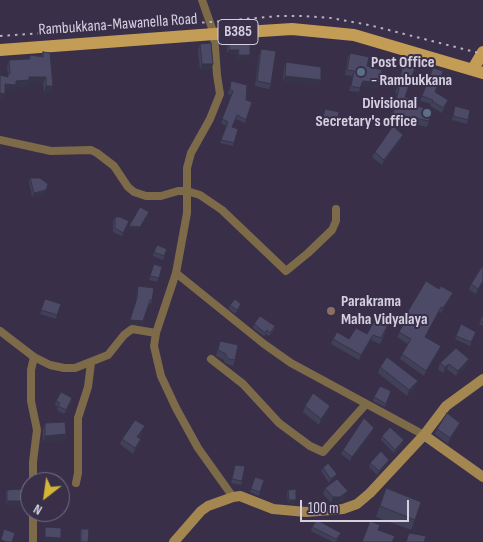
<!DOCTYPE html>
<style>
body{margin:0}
#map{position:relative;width:483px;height:542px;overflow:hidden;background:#392f49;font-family:"Sofia Sans Condensed",sans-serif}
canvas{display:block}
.north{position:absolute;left:20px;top:472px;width:50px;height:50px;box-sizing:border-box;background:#392f49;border:1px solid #776f85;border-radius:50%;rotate:210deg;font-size:14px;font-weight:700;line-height:20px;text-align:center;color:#d5d0e0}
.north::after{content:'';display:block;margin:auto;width:18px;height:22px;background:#d3b635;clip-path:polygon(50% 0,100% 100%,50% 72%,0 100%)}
.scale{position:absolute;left:300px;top:500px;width:109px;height:22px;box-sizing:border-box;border:2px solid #d5d0e0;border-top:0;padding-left:6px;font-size:15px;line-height:18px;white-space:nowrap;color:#d5d0e0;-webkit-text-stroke:4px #392f49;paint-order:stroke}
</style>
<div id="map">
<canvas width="483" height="542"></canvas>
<div class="north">N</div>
<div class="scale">100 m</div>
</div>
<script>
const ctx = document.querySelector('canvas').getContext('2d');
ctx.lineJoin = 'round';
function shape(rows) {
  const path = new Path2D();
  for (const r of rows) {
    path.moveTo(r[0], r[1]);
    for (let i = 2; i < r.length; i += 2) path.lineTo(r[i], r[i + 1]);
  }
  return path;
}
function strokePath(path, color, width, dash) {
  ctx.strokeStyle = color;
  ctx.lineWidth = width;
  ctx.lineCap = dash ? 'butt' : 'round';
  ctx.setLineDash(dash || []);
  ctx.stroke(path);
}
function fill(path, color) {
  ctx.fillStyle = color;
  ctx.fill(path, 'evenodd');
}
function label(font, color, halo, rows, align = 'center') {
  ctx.font = font + ' "Sofia Sans Condensed",sans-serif';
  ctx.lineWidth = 4;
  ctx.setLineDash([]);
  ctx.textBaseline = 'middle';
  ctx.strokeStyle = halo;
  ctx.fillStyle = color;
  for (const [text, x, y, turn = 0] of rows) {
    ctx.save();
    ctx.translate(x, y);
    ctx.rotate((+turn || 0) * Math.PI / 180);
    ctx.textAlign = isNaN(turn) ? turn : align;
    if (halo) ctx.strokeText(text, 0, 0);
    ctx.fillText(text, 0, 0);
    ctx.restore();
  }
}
strokePath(shape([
 [202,0,214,34,217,75,220,94,210,119,191,153,187,168,187,213,176,273,156,333,154,346,161,376,176,408,198,448,233,497],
 [0,140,51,151,91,150,97,153,114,166,128,187,134,192,146,196,161,196,178,191,187,191,200,195,222,210,286,271,308,253,332,230,336,221,336,209],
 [176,273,264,344,291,363,424,435],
 [0,331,34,357,50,365,64,368,75,368,108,355,124,335,132,329,156,333],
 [211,359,243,384,279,423,310,446,323,452,366,404],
 [33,482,33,462,37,430,31,401,31,370,34,357],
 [76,483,78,473,78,418,88,387,91,363],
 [33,542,33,512]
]), '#7c6a48', 8);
strokePath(shape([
 [424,435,483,477],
 [174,542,201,511,208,506,233,497,240,496,273,509,306,512,343,509,357,504,370,493,424,435,446,406,483,379]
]), '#a48650', 10);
strokePath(shape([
 [0,50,214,34,292,29,354,35,483,73],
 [473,69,483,52]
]), '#c39c55', 12);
strokePath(shape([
 [0,36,211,22,279,16,302,16,331,18,369,25,483,54]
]), '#b7b1c3', 2, [2.5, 5]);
fill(shape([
 [229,39,250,55,249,59,237,59,238,54,227,53,227,42],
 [200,44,213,64,211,69,200,70,198,50],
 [261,49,271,84,269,89,255,86,259,55],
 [43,52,51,92,44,93,43,83,28,83,27,86,16,87,14,92,5,90,5,94,3,100,8,75,7,66,9,60,29,59,30,55,41,56],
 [350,53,367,66,379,83,377,88,361,86,359,92,349,91,353,76,345,75,348,57],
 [286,62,319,85,283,82,284,68],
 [403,66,405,97,417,106,429,121,427,127,391,119,397,93,395,93],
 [433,68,435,92,448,100,442,113,430,106,431,104,420,101],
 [231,81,246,100,246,120,245,123,236,119,232,127,234,143,233,146,220,143,226,126,221,123,232,95,228,94,230,85],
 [455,106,468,120,467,124,452,120],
 [325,109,337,124,335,128,321,125],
 [401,141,382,165,372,157,375,152],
 [30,178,45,194,32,197,29,181],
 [115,217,129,221,122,236,113,232,113,221],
 [167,249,163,260,153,256,154,252],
 [154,264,162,267,157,282,149,280],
 [483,283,476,294,469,290,471,284],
 [138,286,152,300,151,304,149,304,142,325,129,324,136,301,137,289],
 [451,298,441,313,439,312,425,337,439,351,424,376,400,359,402,354,408,344,397,337,404,324,403,324,404,318],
 [45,299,57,315,56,319,40,314],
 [241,304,240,307,235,314,229,309,230,305],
 [483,313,483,326,479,324],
 [390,321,380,344,371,340,359,360,331,344,333,339,349,339,367,334],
 [254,324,275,326,274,330,269,336,266,334,264,336,253,328],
 [461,324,476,332,470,346,455,339],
 [220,341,235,360,233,366,227,364,224,362,224,360,216,356],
 [469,359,467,365,456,376,447,369,443,373,438,369,440,363],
 [380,367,418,381,416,386,407,396,378,373],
 [391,391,385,407,373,401,374,397],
 [56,401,71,402,64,414,57,410,58,407,55,405],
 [305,406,330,406,328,412,319,425,303,412],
 [45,423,66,434,64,440,43,442,43,429],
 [374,428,372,433,350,461,341,454,343,450],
 [458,428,448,444,435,434,437,429],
 [143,432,139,438,139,445,133,454,120,444,122,439],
 [382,436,403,444,394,453,381,440],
 [370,463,388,464,377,475,369,467],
 [235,465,242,481,241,485,231,483],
 [323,468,335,478,329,483,321,471],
 [255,477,264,480,259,496,250,492],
 [325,488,346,497,338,503,331,503,323,494],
 [386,488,421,502,411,530,376,517],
 [7,490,21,505,6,505,6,493],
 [288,490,295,504,288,503,287,493],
 [312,527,341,533,336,542,333,542,311,531],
 [81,529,88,542,80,542,80,533]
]), '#414059');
fill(shape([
 [229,50,239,50,238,54,227,53],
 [238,55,250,55,249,59,237,59],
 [202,64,213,64,211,69,200,70],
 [285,76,321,80,319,85,283,82],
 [29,77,46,77,43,83,28,83,27,86,16,87,14,92,3,90,5,84],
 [363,81,379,83,377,88,361,86],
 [46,86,53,86,51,92,44,93],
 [0,93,5,94,3,100,0,100],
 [403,135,401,141,382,165,384,160],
 [46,190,45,194,32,197,34,193],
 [149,212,139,231,128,229,129,226],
 [483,281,483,283,476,294,478,289],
 [453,293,451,298,441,313,443,308],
 [441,307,439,312,423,342,425,337],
 [130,320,143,321,142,325,129,324],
 [373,335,371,340,359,360,361,355],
 [441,346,439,351,424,376,426,371],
 [469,359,467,365,456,376,458,371],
 [449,364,447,369,443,373,445,367],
 [418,381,416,386,407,396,409,390],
 [330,406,328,412,319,425,321,419],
 [460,423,458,428,448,444,450,438],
 [145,426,143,432,135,442,137,437],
 [374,428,372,433,350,461,352,457],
 [66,434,64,440,43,442,45,436],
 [141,439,139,445,133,454,135,448],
 [404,440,403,444,394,453,395,450],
 [389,460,388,464,377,475,379,471],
 [337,474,335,478,329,483,331,479],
 [348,491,346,497,338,503,331,503,333,497],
 [289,500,296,500,295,504,288,503],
 [7,501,23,501,21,505,6,505],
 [45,537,61,538,59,542,43,541]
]), '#353448');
const building = shape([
 [229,39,250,39,250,55,238,55,239,50,229,50,229,39],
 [211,43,213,64,202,64,200,44,211,43],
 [261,49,276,51,271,84,257,81,261,49],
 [43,52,50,53,53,86,46,86,46,77,29,77,29,80,16,81,16,85,5,84,5,94,0,93,0,75,8,77,8,74,10,74,9,60,30,59,30,55,43,57,43,52],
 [350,53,369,57,367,66,382,70,379,83,363,81,360,88,351,86,354,71,347,70,350,53],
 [286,62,321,67,321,80,285,76,286,62],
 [403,66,415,68,405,97,418,101,417,106,432,110,429,121,393,114,399,88,397,87,403,66],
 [433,68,443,71,435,92,448,100,443,108,432,101,433,100,422,96,433,68],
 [231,81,247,85,246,100,252,102,246,120,237,115,232,127,238,129,234,143,221,140,228,122,222,119,233,91,230,90,231,81],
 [455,106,470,110,468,120,453,116,455,106],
 [325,109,339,112,337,124,322,122,325,109],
 [393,126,403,135,384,160,375,152,393,126],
 [30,178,40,178,48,184,46,190,34,193,30,178],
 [140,207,149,212,140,227,129,226,140,207],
 [115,217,120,217,129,221,123,233,115,228,115,217],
 [157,245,167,249,164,256,154,252,157,245],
 [154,264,162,267,159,278,150,276,154,264],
 [483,265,483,281,478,289,471,284,483,265],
 [426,281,439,289,441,286,453,293,443,308,441,307,425,337,441,346,426,371,402,354,411,339,399,332,406,320,404,318,426,281],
 [138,286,154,288,152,300,150,300,143,321,130,320,137,298,138,286],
 [45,299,61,304,57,315,41,310,45,299],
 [235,299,241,304,237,310,230,305,235,299],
 [379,313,390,321,381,338,373,335,361,355,333,339,337,332,349,339,356,328,367,334,379,313],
 [483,313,483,322,480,321,483,313],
 [260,316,275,326,270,333,267,330,265,333,254,324,260,316],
 [461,324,476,332,471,342,456,336,461,324],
 [220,341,238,345,235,360,229,359,226,356,226,354,218,350,220,341],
 [456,348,469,359,458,371,449,364,445,367,440,363,456,348],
 [387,357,418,381,409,390,380,367,387,357],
 [380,386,391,391,386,404,374,397,380,386],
 [61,392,72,398,66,410,58,406,60,403,56,401,61,392],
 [313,393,330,406,321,419,305,406,313,393],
 [447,413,460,423,450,438,437,429,447,413],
 [364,418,374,428,352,457,343,450,364,418],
 [135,420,145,426,137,437,141,439,135,448,122,439,135,420],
 [65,422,66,434,45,436,45,423,65,422],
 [390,427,404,440,395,450,382,436,390,427],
 [381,451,389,460,379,471,370,463,381,451],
 [328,463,337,474,331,479,323,468,328,463],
 [235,465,245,466,242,481,232,479,235,465],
 [255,477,264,480,260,492,251,489,255,477],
 [337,479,348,491,340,497,333,497,325,488,337,479],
 [386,488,421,502,415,520,380,506,386,488],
 [22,489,23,501,7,501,7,490,22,489],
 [296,489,296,500,289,500,288,490,296,489],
 [317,520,341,533,336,539,312,527,317,520],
 [370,521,380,525,378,530,395,536,392,542,362,542,370,521],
 [45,527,61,528,61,538,45,537,45,527],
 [4,529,15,533,12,542,7,542,1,540,4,529],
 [81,529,89,529,88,542,81,542,81,529],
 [409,533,426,536,424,542,406,542,409,533]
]);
fill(building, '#4c4a67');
strokePath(building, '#353448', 1);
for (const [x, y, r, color] of [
 [361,72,5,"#5c6f8a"],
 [427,113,5,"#5c6f8a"],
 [331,311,5,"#8d6e63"]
]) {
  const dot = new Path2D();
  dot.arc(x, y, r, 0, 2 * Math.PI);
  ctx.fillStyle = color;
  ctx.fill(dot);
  strokePath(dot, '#392f49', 2);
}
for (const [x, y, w] of [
 [238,32,40]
]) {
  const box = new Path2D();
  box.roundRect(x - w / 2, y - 12.5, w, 25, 4);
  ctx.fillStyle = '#392f49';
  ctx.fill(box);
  strokePath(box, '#d5d0e0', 1);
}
label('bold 15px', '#d5d0e0', null, [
 ["B385",238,32]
]);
label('16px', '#d5d0e0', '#392f49', [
 ["Rambukkana-Mawanella Road",118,25,-4]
]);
label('bold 16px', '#d5d0e0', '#392f49', [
 ["Post Office",371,63],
 ["- Rambukkana",371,81],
 ["Divisional",417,104,"right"],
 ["Secretary's office",417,122,"right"],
 ["Parakrama",341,302],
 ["Maha Vidyalaya",341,320]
], 'left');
</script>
